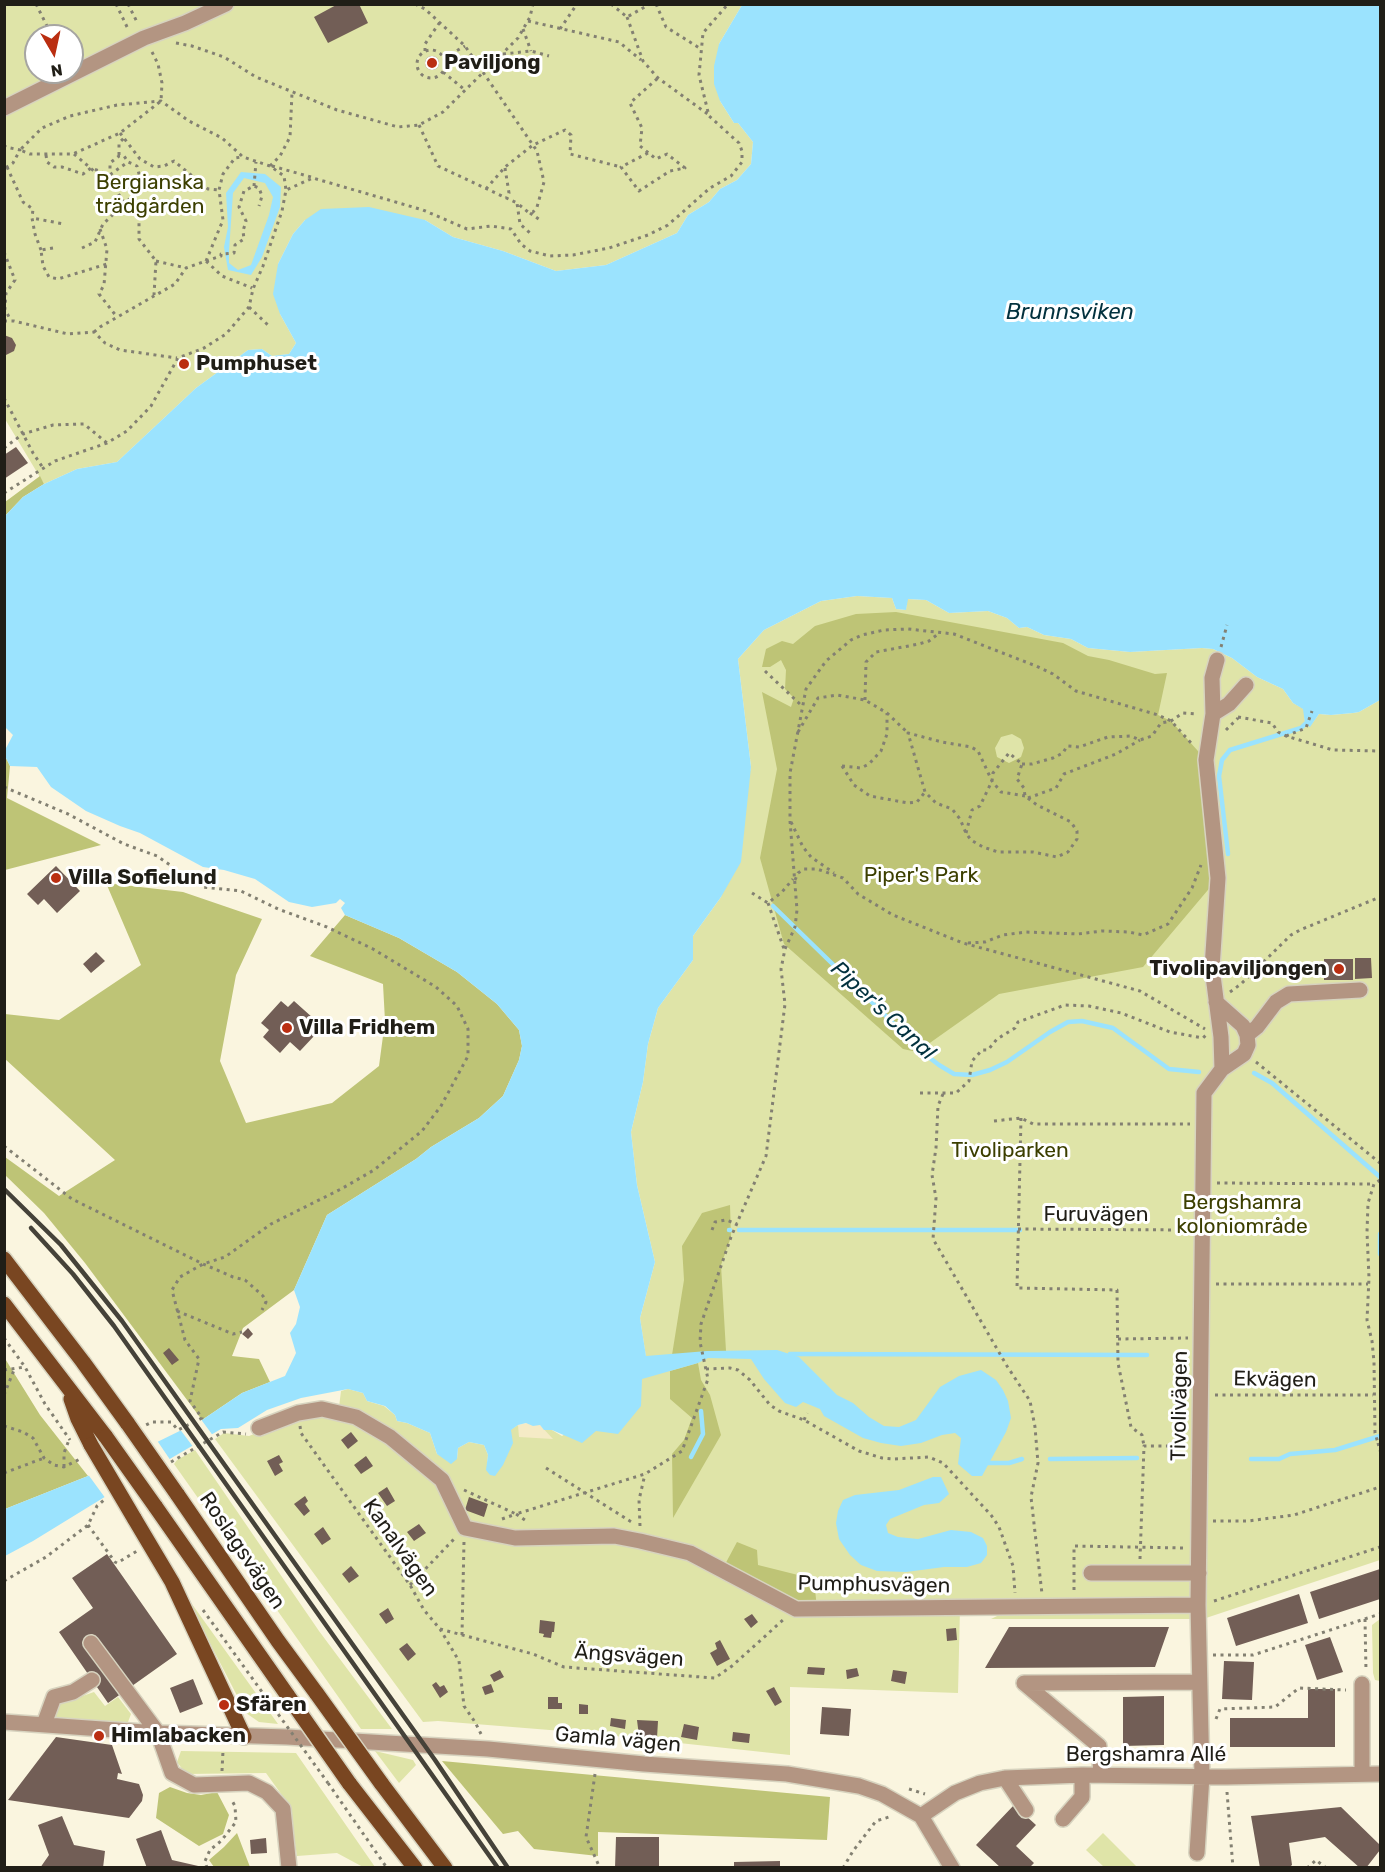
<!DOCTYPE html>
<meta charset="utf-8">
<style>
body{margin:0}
#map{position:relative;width:1385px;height:1872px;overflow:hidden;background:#faf5df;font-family:Rubik,sans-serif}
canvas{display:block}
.frame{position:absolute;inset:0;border:6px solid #201e17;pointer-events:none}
.north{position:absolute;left:24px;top:24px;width:60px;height:60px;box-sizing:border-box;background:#fff;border:2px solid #a6a5a2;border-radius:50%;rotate:171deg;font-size:16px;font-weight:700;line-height:24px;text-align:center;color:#201e17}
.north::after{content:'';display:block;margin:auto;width:21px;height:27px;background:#ba2e11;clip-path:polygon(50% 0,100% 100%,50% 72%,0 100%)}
</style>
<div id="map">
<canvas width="1385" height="1872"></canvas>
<div class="frame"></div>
<div class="north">N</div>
</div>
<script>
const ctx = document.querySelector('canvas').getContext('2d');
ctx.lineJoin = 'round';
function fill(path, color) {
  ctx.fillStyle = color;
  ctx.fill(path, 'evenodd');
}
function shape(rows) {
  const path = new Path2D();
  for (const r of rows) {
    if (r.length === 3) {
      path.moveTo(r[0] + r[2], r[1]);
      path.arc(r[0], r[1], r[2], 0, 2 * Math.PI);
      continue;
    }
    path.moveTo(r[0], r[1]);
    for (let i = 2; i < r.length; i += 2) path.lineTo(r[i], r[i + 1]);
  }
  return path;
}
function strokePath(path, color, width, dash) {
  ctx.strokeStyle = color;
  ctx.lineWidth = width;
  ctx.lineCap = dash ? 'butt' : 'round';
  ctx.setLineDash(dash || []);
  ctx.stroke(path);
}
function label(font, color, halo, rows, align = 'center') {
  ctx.font = font + ' Rubik,sans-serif';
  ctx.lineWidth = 6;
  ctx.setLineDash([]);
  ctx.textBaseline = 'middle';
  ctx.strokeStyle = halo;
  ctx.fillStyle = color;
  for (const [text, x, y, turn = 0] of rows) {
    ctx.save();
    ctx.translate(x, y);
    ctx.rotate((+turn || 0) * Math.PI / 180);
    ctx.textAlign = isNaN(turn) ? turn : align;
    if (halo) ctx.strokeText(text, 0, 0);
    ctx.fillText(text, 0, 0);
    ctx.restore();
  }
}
fill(shape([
 [5,5,742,5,719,44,720,101,734,123,738,123,753,142,751,164,737,180,720,189,709,202,688,215,677,233,606,265,556,271,503,251,453,237,425,220,305,220,293,234,278,264,280,314,296,343,289,354,272,356,262,349,248,350,196,388,117,462,77,469,44,484,5,419],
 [36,36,72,36,72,72,36,72],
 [857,596,892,598,896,609,906,610,907,599,926,600,949,613,988,611,1007,618,1019,628,1027,627,1044,635,1071,639,1088,648,1130,652,1202,648,1213,649,1232,658,1257,677,1283,689,1293,703,1304,709,1305,723,1310,726,1319,714,1331,715,1353,713,1359,712,1380,700,1380,1560,1203,1619,991,1619,1013,1608,960,1608,958,1693,790,1687,790,1755,587,1733,438,1721,423,1722,215,1439,224,1433,249,1436,261,1431,339,1407,341,1391,348,1389,363,1393,367,1401,384,1406,395,1415,397,1421,407,1423,430,1433,437,1454,457,1459,458,1448,469,1442,484,1445,488,1455,487,1465,510,1430,518,1425,552,1430,562,1436,642,1379,646,1357,640,1318,655,1262,637,1185,631,1132,643,1082,648,1044,658,1008,693,960,693,936,721,897,751,767,738,659,764,630,821,601],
 [195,1450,319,1631,392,1729,361,1729,174,1464,177,1460],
 [184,1593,278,1724,259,1722,246,1713],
 [1380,1619,1380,1681,1375,1680,1373,1673,1372,1625],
 [94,1692,105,1706,118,1697,131,1714,128,1722,57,1720,54,1718,55,1707,61,1702,71,1700],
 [181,1751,296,1753,375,1867,363,1867,337,1853,297,1856,289,1805,266,1773,186,1774,177,1762],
 [375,1751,413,1760,416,1765,399,1783],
 [1103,1833,1137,1867,1104,1867,1086,1850]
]), '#dfe4a8');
fill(shape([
 [40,476,44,484,23,497,5,516,5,502],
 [896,612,1063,643,1088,656,1109,660,1155,674,1167,673,1158,715,1171,721,1206,760,1218,878,1143,967,999,994,917,1052,903,1049,784,944,760,858,777,769,762,692,791,707,794,698,785,689,786,670,781,660,770,667,762,667,766,649,782,641,793,644,815,626,856,614],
 [1012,734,1021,739,1024,748,1021,757,1009,763,997,757,995,748,1001,737],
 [4,754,10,766,7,798,101,845,5,870],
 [106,883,183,892,262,919,236,975,220,1061,246,1123,332,1103,379,1066,385,1021,383,984,310,956,345,915,399,938,457,972,497,1004,519,1030,522,1046,519,1060,503,1096,479,1118,431,1147,416,1159,327,1215,294,1290,243,1328,232,1356,259,1359,270,1382,242,1393,202,1420,85,1263,44,1213,5,1175,5,1157,59,1196,115,1160,4,1058,5,1014,59,1020,141,965],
 [730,1205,731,1237,721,1265,726,1351,672,1355,684,1280,682,1246,702,1213],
 [4,1357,40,1415,88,1476,5,1509],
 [698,1363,701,1380,710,1395,721,1435,673,1518,672,1454,684,1440,692,1418,670,1399,670,1371],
 [737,1542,757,1550,758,1565,814,1579,817,1609,796,1609,722,1570],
 [442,1761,830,1797,827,1840,598,1832,598,1856,534,1849,518,1831,503,1834],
 [170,1787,187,1793,201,1795,217,1792,229,1815,223,1834,199,1846,156,1818,159,1793],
 [237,1833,250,1867,214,1867,209,1860,224,1847]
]), '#bec476');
fill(shape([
 [527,1423,540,1425,553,1439,519,1437,518,1425]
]), '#f5ebc6');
fill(shape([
 [742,5,1380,5,1380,700,1359,712,1353,713,1331,715,1319,714,1310,727,1305,724,1303,709,1293,703,1283,689,1257,677,1232,658,1213,649,1202,648,1130,652,1088,648,1071,639,1044,635,1027,627,1019,628,1007,618,988,611,949,613,926,600,908,599,906,610,896,609,892,598,857,596,821,601,764,630,738,659,751,767,741,862,721,897,693,936,693,960,658,1008,648,1044,643,1082,631,1132,637,1185,655,1262,640,1318,646,1356,707,1351,777,1350,799,1357,837,1395,853,1403,869,1417,884,1426,899,1427,916,1420,940,1387,959,1376,981,1370,996,1380,1003,1390,1008,1401,1011,1418,1006,1432,982,1476,972,1476,958,1464,961,1438,955,1433,942,1435,921,1443,901,1446,881,1443,863,1438,824,1416,820,1409,803,1402,796,1407,785,1403,764,1379,751,1359,708,1358,698,1363,642,1379,641,1406,618,1434,596,1431,582,1443,552,1430,544,1430,540,1425,533,1426,526,1423,518,1425,511,1430,513,1443,503,1465,495,1476,490,1475,486,1470,488,1455,484,1445,469,1442,458,1448,457,1459,451,1464,437,1454,430,1433,407,1423,397,1421,395,1415,385,1406,367,1401,363,1393,348,1389,301,1398,267,1410,238,1428,221,1429,103,1498,33,1541,5,1556,5,1509,88,1476,202,1420,242,1393,285,1376,296,1353,290,1333,296,1324,300,1307,294,1290,327,1215,416,1159,431,1147,479,1118,503,1096,519,1060,522,1046,519,1030,497,1004,457,972,399,938,345,915,341,908,345,903,340,899,336,903,312,907,289,902,255,879,224,870,203,867,140,833,120,826,86,811,51,787,37,767,10,766,4,754,5,750,13,735,4,726,5,516,23,497,44,484,77,469,117,462,196,388,248,350,262,349,272,356,289,354,296,343,280,314,273,294,278,264,293,234,305,220,321,209,369,207,425,220,453,237,503,251,556,271,606,265,677,233,688,215,709,202,720,189,737,180,751,164,753,142,738,123,734,123,720,101,714,84,714,66,719,44],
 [241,172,265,174,281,187,280,207,262,257,251,275,228,270,224,247,228,227,226,193],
 [244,178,265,183,273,197,269,215,251,265,238,270,229,263,229,251,233,193],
 [933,1477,941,1477,949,1494,939,1503,924,1505,890,1519,886,1525,888,1533,898,1537,918,1539,951,1530,971,1532,983,1538,987,1546,987,1555,981,1563,967,1567,944,1567,906,1572,877,1571,861,1565,850,1555,839,1539,836,1523,838,1511,843,1500,855,1495,899,1490]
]), '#9be3fe');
fill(shape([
 [200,1418,214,1437,194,1448,179,1428],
 [156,1439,171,1461,106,1499,87,1473]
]), '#faf5df');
strokePath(shape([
 [1228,854,1219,776,1222,760,1230,750,1301,728,1305,724],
 [773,906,926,1055,939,1065,954,1074,972,1075,990,1070,1007,1062,1050,1032,1068,1022,1082,1021,1113,1028,1169,1069,1199,1072],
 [1254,1073,1272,1083,1380,1177],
 [729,1230,730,1230],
 [739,1230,1020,1230],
 [1380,1234,1380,1254],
 [790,1354,1147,1355],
 [691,1457,703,1434,701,1411],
 [1050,1459,1137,1458],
 [1251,1459,1279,1459,1290,1454,1335,1450,1380,1436],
 [987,1463,1009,1463,1022,1459]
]), '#9be3fe', 4.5);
fill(shape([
 [338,4,359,4,368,23,328,43,314,17],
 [432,63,7],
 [4,335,12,338,16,345,14,351,6,355,4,355],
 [16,447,28,463,4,479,4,455],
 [56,866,80,891,57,913,44,899,38,905,27,894],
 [96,952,105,961,91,973,83,964],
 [1355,958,1371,958,1372,978,1355,979],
 [1324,959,1353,959,1353,980,1324,980],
 [281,1001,288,1007,294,1001,313,1018,305,1026,315,1035,300,1051,290,1042,280,1053,263,1037,269,1030,261,1023],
 [248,1328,253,1334,248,1339,242,1334],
 [169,1348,179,1360,172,1365,163,1353],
 [351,1432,358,1441,348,1449,341,1440],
 [279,1455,283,1462,279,1464,283,1471,275,1476,267,1461],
 [366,1456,373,1466,361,1474,354,1465],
 [387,1487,395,1501,387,1506,378,1493],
 [305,1496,308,1501,305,1504,310,1511,304,1516,294,1504],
 [469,1497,488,1504,484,1517,465,1510],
 [419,1524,426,1533,414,1541,407,1532],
 [323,1527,331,1539,322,1545,314,1534],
 [107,1554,177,1654,108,1703,59,1632,93,1608,72,1578],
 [351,1566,359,1576,349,1583,342,1574],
 [1380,1569,1380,1599,1319,1619,1310,1592],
 [1299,1594,1308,1623,1236,1646,1227,1618],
 [388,1608,394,1619,386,1624,379,1614],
 [752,1614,758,1622,751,1628,744,1619],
 [540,1620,555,1622,554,1632,552,1632,551,1638,543,1637,544,1634,539,1633],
 [1009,1627,1169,1627,1155,1667,985,1668],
 [956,1628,957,1640,947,1641,946,1629],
 [1330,1637,1343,1672,1317,1680,1305,1645],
 [720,1640,730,1659,717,1666,710,1653,717,1649,715,1643],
 [407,1643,416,1654,408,1661,399,1649],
 [1224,1661,1254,1662,1252,1700,1222,1699],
 [808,1667,825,1668,824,1675,807,1674],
 [857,1668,859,1676,847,1679,846,1670],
 [500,1670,504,1677,494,1682,490,1675],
 [893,1670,907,1672,905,1684,891,1681],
 [193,1679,203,1704,180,1713,170,1688],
 [436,1682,440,1687,444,1685,448,1692,440,1698,432,1685],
 [491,1684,494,1692,485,1695,482,1687],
 [774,1687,782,1702,775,1706,766,1691],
 [1308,1689,1335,1689,1335,1747,1230,1747,1230,1718,1308,1718],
 [1164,1696,1164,1745,1123,1746,1123,1697],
 [548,1697,558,1697,558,1703,562,1703,562,1709,548,1709],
 [579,1704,588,1705,588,1714,579,1714],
 [822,1707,851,1709,849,1736,820,1734],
 [611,1718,626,1720,625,1729,610,1726],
 [637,1720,658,1721,657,1738,639,1736],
 [684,1724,699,1727,697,1740,681,1737],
 [733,1732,750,1734,749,1743,732,1741],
 [56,1737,112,1745,122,1774,118,1773,117,1779,139,1784,143,1795,142,1801,129,1818,8,1800],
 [1014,1805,1036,1825,1016,1846,1034,1863,1029,1868,1001,1868,976,1845],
 [1341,1807,1380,1845,1380,1850,1366,1868,1360,1868,1325,1837,1289,1843,1292,1865,1288,1868,1260,1868,1251,1816],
 [62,1816,74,1845,105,1851,103,1868,40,1868,49,1855,38,1825],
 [161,1830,172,1860,207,1868,147,1868,136,1839],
 [616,1837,659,1837,659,1868,615,1868],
 [266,1838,267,1853,251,1854,250,1840],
 [780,1861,780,1868,734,1868,734,1862]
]), '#725e56');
const minor = shape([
 [4,108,144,38,185,23,226,4],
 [1217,660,1212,678,1213,714,1206,760,1218,878,1212,968,1221,1037,1222,1069],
 [1213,714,1229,704,1246,685],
 [1247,1035,1257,1027,1276,1002,1289,994,1360,990],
 [259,1428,298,1413,322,1409,356,1417,390,1437,442,1480,465,1528,515,1538,614,1536,640,1541,690,1553,796,1609,1198,1605],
 [1091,1573,1199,1573],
 [91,1643,158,1733,172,1773,194,1785,249,1783,267,1792,283,1809,289,1868],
 [4,1722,158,1733,287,1737,488,1749,644,1764,787,1774,859,1786,882,1794,921,1816,952,1868],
 [44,1724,54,1697,73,1692,92,1680],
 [1362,1774,1362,1684],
 [1101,1775,1099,1746,1024,1683,1199,1682],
 [1005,1778,1026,1810],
 [921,1816,955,1793,980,1783,1005,1778,1082,1775,1226,1777,1380,1774],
 [1063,1819,1082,1797,1082,1775],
 [1197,1853,1202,1776,1198,1605,1204,1093,1222,1069,1244,1054,1248,1045,1247,1035,1243,1026,1216,1002]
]);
const major = shape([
 [4,1259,83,1362,128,1424],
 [4,1304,106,1437],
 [71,1399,78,1419,91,1445],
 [177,1494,278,1641,317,1694],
 [155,1506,288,1696],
 [134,1518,172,1582,244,1737],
 [349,1783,415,1868],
 [381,1783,445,1868]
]);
strokePath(minor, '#d7d3bf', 18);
strokePath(major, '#d7d3bf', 18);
strokePath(shape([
 [36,4,52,36],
 [116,4,129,31],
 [128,4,138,24],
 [415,4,425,9,465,46,537,151,544,182,537,207,533,212,528,212,517,203,520,224,531,234],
 [611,4,627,17,650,4],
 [656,4,666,27,701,49],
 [627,17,643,61,658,78,709,115],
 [528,21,619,42,641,60],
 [523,29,531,51],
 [560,29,577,4],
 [176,43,192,46,224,57,256,77,337,110,398,127,419,125,443,112,518,38,530,17,533,4],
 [431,64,14],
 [425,51,425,44,440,22],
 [152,52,158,64,162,83,161,101,120,133,73,154,30,154,20,150,42,128,70,116,117,105,161,101,189,121,222,138,243,157,270,166,284,176,286,190],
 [503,54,531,51,549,56],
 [444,58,465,46],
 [443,72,465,90],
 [419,125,438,166,517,203],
 [120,133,140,159,154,167,164,166,174,161,208,189,219,190],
 [4,145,6,147,20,150,13,163,4,169],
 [648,153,621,167,639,191,670,171,685,168,667,154,656,159,640,146,642,128,630,103,658,78],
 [74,154,115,189,124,202,139,216,139,239,156,261,154,295],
 [46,155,47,162,54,167,62,167,83,174,91,168,110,175,110,163,119,156,124,156,128,162],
 [119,155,119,143,124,138],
 [270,166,280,156,290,137,292,93],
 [272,166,311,177],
 [7,167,23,202,33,209,32,218],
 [505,168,509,193,506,198],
 [104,179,128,162,137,166,140,178,134,187,115,189],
 [254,186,256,162],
 [486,189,505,167,533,145,565,130,571,135,570,154,621,167],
 [530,213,540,220],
 [100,229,107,249,104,285,99,294,117,317],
 [53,248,41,250,43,266,49,277,58,279,107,264],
 [82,248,95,242,103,224,140,189,141,185,137,182],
 [41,250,35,234,32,218,64,224],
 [4,252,15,280,6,293,5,309,10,319],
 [156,261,186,268],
 [206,261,221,256,221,254,234,253,235,245,244,239,243,231,246,221,239,207,244,191,254,186,259,188,262,196,259,206],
 [206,261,223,220,219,190,223,174,235,158,242,157],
 [249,307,268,325],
 [4,321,14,321,68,334,94,332,105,343,120,350,177,358],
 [94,332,100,327,175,284,186,268,206,261,222,276,252,288],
 [4,398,33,453,43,468],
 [4,448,23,434,53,425,84,424,107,443],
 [4,493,55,461,107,443,127,431,151,406,178,358,204,348,226,334,249,307,253,289,263,266,282,211,286,190,313,178,423,210,467,229,491,226,511,229,521,244,530,251,550,256,573,255,609,248,648,235,668,225,710,188,731,176,742,162,742,151,739,143,709,116,699,75,703,33,728,4],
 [1221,647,1227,625],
 [765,671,802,706],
 [865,700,866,662,876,652,919,644,929,641,938,634],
 [1238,717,1272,723,1278,732,1286,736,1333,750,1380,751],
 [1226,730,1238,718],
 [798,732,818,698,837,695,865,700,887,713,908,733],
 [1286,736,1306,728,1312,711],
 [1022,764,1032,764,1053,758,1063,753,1067,746,1079,747,1108,737,1131,736,1140,740,1152,736,1161,723,1171,721,1183,713,1198,714],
 [842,766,854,785,870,796,908,803,917,802,925,792],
 [842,766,861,768,869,764,881,751,887,734,887,713],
 [4,787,68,814,124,844,157,856,202,887,241,891,278,909,327,927,373,949,436,987,457,1006,468,1029,468,1056,441,1106,422,1131,374,1170,341,1189,271,1224,225,1257,203,1264,180,1277,172,1290,185,1340,199,1359,190,1401,202,1418,178,1430,171,1422,152,1422,146,1425],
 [1028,798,1056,788,1064,774,1116,754,1140,740],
 [791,822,803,847,811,857,834,873],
 [966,833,972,810,980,806,992,781,993,773,1009,753,1022,764,1017,779,1024,788,1025,796,1037,805,1071,822,1077,831,1077,839,1068,852,1057,857,1033,852,998,852,983,847,971,840,966,833,960,819,952,809,936,803,925,792,908,733,942,742,971,747,978,751,992,781,1001,792,1025,796],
 [795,880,798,873,804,869,817,869,843,878,858,894,893,915,963,943,1140,991,1205,1029],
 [752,893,768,903,782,892,793,879],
 [768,903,784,949],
 [968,943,985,942,1003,935,1026,932,1078,934,1102,931,1129,932,1143,935,1168,924,1192,888,1201,865],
 [1230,992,1241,984,1291,935,1300,930,1380,897],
 [1256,1062,1380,1163],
 [920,1093,956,1093,969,1081,972,1061,982,1050,988,1050,997,1039,1015,1028,1018,1022,1065,1005,1089,1006,1121,1013,1170,1032,1203,1038,1206,1035],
 [943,1094,938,1106,936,1148,932,1175,936,1198,933,1239,1007,1366,1030,1401,1035,1427,1038,1463,1031,1497,1042,1594],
 [1021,1118,1017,1288,1117,1290,1118,1363,1131,1427,1142,1435,1144,1446],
 [994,1121,1021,1118,1033,1124,1190,1124],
 [4,1146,72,1199,203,1264,233,1277,245,1280,263,1296,266,1302,262,1310],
 [1380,1180,1374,1184,1368,1203,1367,1232,1369,1278,1367,1320,1372,1341,1374,1362,1375,1433,1378,1443,1380,1444],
 [1217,1183,1374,1184],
 [1018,1229,1189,1230],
 [712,1230,715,1222,726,1220,737,1224],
 [1216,1284,1368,1284],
 [177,1311,233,1334,242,1332],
 [4,1338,25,1367,45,1404,70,1440],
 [1118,1339,1188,1338],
 [706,1369,730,1368,738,1370,750,1380,770,1405,779,1411,804,1420,859,1451,882,1458,894,1459,929,1457,943,1463,991,1515,999,1527,1013,1566,1015,1593],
 [4,1370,25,1367],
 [4,1395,14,1370],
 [1215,1395,1373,1395],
 [804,1420,807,1413],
 [4,1426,23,1432,33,1438,44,1458,54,1465,64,1467,82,1458],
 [300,1426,301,1433,410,1585,424,1610,440,1629,459,1661,464,1706,475,1722,481,1734],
 [1378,1443,1380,1451],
 [171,1462,223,1432,246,1434],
 [64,1467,64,1453,69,1440],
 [546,1468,633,1523],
 [4,1473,44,1458],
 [464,1490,516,1514,645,1474,682,1451,708,1379,700,1342,701,1324,731,1237,766,1156,785,1004,781,969,785,949,795,927,797,910,790,821,790,773,806,689,826,661,851,640,862,635,884,630,908,629,954,634,1036,666,1053,674,1076,691,1158,715,1171,721,1193,745],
 [502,1519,516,1514,528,1522],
 [1213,1521,1248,1521,1294,1515,1380,1487],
 [88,1525,115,1562,117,1563,137,1551],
 [640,1526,639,1500,645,1474],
 [1140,1559,1144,1446,1186,1446],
 [4,1581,46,1557,88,1525,97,1506,105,1499],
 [410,1585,455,1538],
 [1074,1590,1074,1546,1185,1548],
 [1214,1601,1380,1547],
 [203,1610,265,1696],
 [1365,1619,1366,1671],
 [440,1629,533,1654,564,1667,715,1678,732,1666,783,1620],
 [462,1635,464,1541],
 [1213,1655,1253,1655,1380,1614],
 [1216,1719,1220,1709,1275,1707,1299,1688,1346,1690],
 [222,1771,223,1751],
 [595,1774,586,1837,600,1868],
 [328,1783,387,1868],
 [909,1789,925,1794],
 [1227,1792,1233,1868],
 [207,1868,205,1861,210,1850,221,1841,236,1822,235,1806,231,1799],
 [843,1868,853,1851,876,1821,889,1817],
 [1307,1868,1316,1860,1326,1868]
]), '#838072', 3, [3, 4.5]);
strokePath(minor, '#b39582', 15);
strokePath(major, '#794621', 15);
strokePath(shape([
 [4,1189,61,1245,122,1321,435,1760,508,1868],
 [31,1228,73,1274,114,1326,498,1868]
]), '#454239', 4.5);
const majorBridge = shape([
 [128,1424,177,1494],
 [106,1437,155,1506],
 [91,1445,134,1518],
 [317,1694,381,1783],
 [288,1696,349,1783]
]);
strokePath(majorBridge, '#d7d3bf', 18, []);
strokePath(shape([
 [265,1696,328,1783]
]), '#838072', 3, [3, 4.5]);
strokePath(majorBridge, '#794621', 15);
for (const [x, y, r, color] of [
 [432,63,6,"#ba2e11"],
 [184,364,6,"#ba2e11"],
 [56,878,6,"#ba2e11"],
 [1339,969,6,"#ba2e11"],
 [287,1028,6,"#ba2e11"],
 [224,1705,6,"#ba2e11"],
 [99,1736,6,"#ba2e11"]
]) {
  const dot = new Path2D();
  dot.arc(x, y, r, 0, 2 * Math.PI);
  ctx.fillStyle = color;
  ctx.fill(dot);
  strokePath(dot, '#fff', 2);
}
label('bold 21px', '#201e17', '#fff', [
 ["Paviljong",444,63],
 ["Pumphuset",196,364],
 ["Villa Sofielund",68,878],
 ["Tivolipaviljongen",1327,969,"right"],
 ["Villa Fridhem",299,1028],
 ["Sfären",236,1705],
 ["Himlabacken",111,1736]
], 'left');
label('21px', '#3c3f00', '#fff', [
 ["Bergianska",150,183],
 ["trädgården",150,207],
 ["Piper's Park",921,876],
 ["Tivoliparken",1010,1151],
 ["Bergshamra",1242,1203],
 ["koloniområde",1242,1227]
]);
label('21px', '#201e17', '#fff', [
 ["Furuvägen",1096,1215],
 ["Ekvägen",1275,1380,1],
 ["Tivolivägen",1180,1406,-89],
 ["Kanalvägen",400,1548,55],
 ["Roslagsvägen",242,1551,56],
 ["Pumphusvägen",874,1585,1],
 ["Ängsvägen",629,1656,4],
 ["Gamla vägen",618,1740,5],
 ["Bergshamra Allé",1146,1755]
]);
label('italic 22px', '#02313e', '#fff', [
 ["Brunnsviken",1070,313],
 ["Piper's Canal",883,1011,43]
]);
</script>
